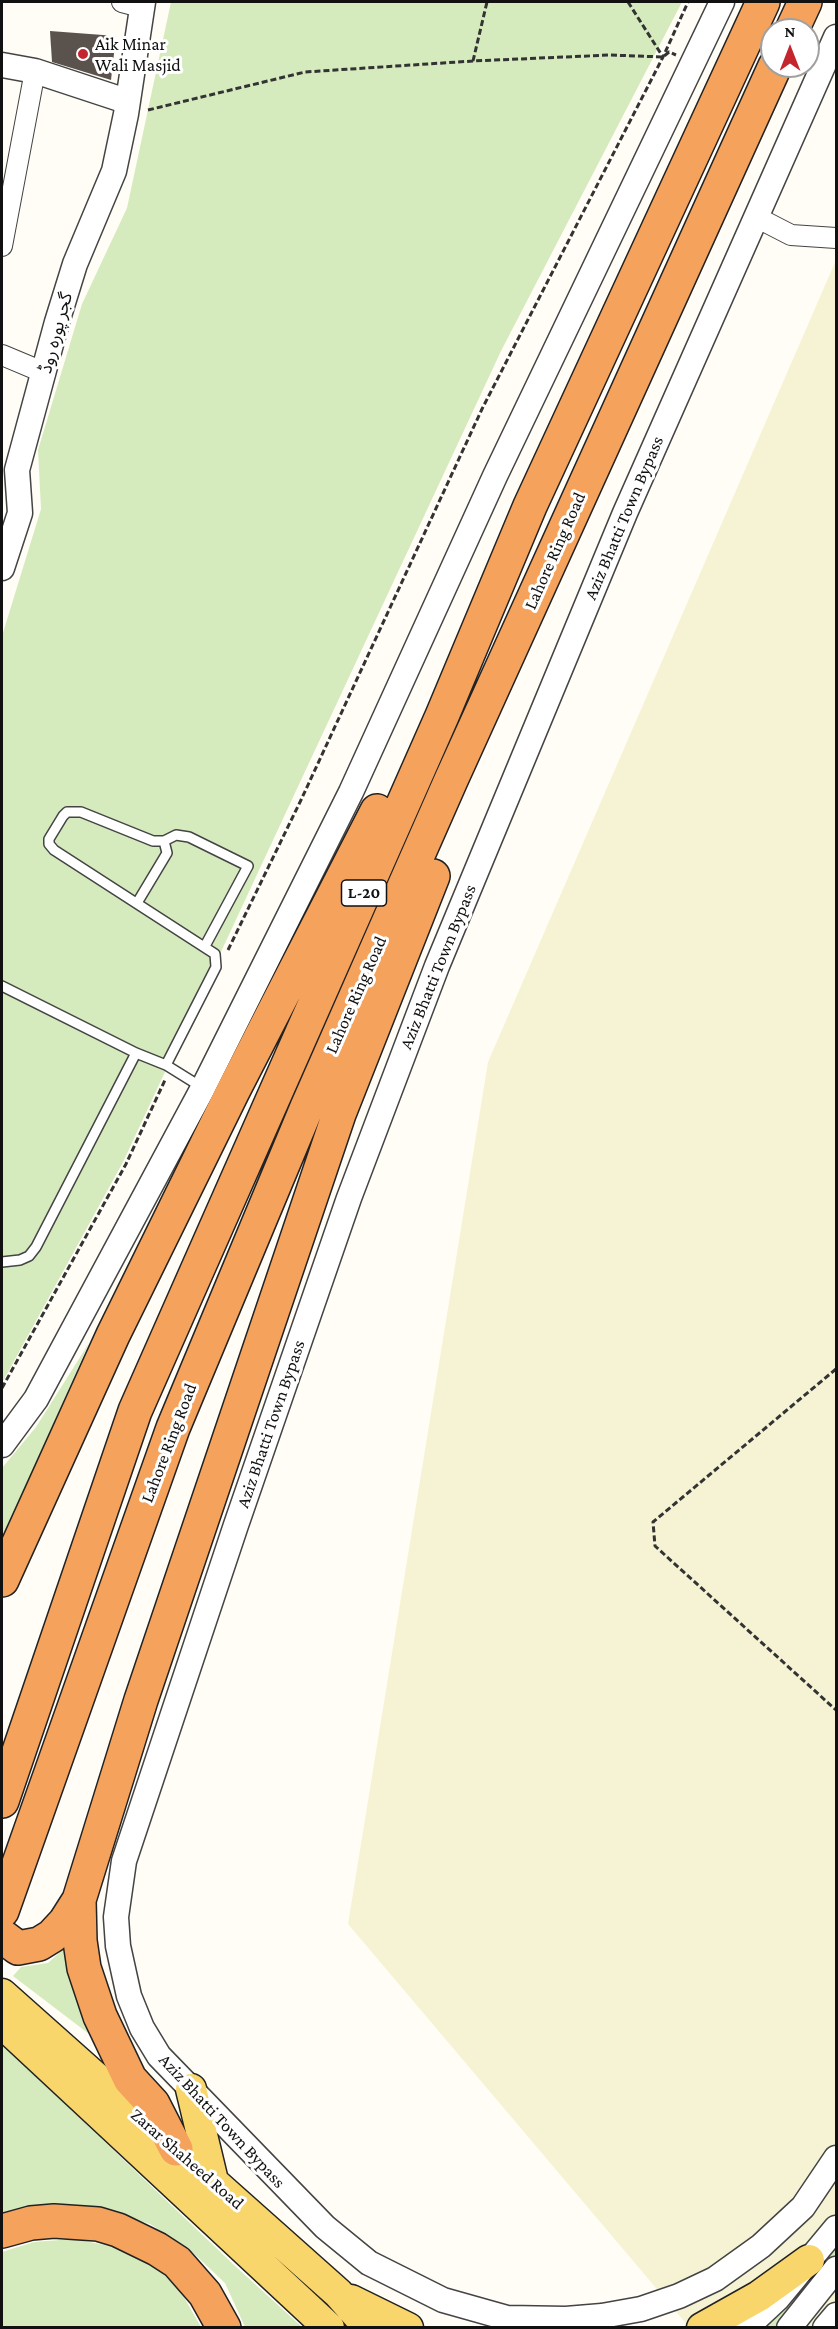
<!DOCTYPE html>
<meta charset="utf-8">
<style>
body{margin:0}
#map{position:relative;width:838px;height:2329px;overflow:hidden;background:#fffdf5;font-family:"Crimson Pro",serif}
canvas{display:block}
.frame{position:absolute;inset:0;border:3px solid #111;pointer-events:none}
.north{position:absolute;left:760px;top:18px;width:60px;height:60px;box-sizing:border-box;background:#fff;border:2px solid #a0a0a0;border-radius:50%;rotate:0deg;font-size:16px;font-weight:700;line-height:24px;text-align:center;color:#111}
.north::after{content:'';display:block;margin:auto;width:21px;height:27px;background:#c4262e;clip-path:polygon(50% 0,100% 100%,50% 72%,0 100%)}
</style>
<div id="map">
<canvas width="838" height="2329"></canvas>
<div class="frame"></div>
<div class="north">N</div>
</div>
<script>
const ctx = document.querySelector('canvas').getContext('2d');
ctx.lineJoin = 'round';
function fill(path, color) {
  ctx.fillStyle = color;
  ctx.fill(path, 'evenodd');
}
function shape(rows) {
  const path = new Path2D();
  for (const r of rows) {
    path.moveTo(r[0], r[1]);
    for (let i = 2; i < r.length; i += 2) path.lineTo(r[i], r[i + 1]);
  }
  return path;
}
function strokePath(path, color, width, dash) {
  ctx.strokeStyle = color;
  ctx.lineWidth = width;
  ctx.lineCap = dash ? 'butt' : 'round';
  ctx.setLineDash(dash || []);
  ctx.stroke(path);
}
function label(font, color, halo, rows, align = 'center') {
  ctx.font = font + ' "Crimson Pro","Noto Sans Arabic",serif';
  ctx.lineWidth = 6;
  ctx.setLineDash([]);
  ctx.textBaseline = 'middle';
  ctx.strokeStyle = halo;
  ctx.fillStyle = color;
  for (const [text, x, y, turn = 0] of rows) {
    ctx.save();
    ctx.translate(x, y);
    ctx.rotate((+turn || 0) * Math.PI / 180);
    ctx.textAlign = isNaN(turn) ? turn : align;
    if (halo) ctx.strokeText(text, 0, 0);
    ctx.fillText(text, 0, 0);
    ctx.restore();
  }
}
fill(shape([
 [836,260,836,2327,689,2327,348,1924,488,1062]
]), '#f6f3d4');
fill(shape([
 [171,2,682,2,501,351,123,1162,2,1383,2,636,41,509,38,450,82,304,127,208],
 [89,1343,2,1539,2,1468,36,1427],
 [66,1947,93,2037,13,1976,21,1967,48,1963],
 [2,2044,234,2265,302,2327,245,2327,225,2283,187,2247,150,2224,100,2208,65,2205,38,2205,2,2215],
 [74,2239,115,2247,158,2269,181,2292,201,2327,2,2328,2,2252,34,2242],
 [836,2245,836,2255,779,2327,764,2328]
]), '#d5ebbd');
fill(shape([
 [50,31,116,36,111,80,52,62]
]), '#5a524d');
const service = shape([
 [137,903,167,853,164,841],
 [2,986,136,1053,166,1065,203,1088],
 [166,1065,216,967,215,954,54,850,49,844,49,839,63,816,67,812,81,812,153,841,164,841,176,835,189,837,248,866,205,946],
 [2,1262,20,1260,29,1256,36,1247,136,1053]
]);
const minor = shape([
 [122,2,141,7],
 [756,217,791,235,836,238],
 [2,246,35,71],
 [2,355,45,373]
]);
const tertiary = shape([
 [836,37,625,513,437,966,349,1198,236,1525,124,1861,116,1917,118,1946,129,1996,142,2028,159,2056,325,2227,369,2263,443,2300,507,2318,566,2319,602,2316,641,2309,679,2296,715,2279,761,2246,803,2207,836,2158],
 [2,65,35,71,126,101],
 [2,568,20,513,17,470,57,322,75,264,114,171,126,114,143,2],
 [2,1445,36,1399,203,1088,351,792,495,476,722,2],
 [746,2328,777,2299,836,2228],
 [789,2328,836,2269],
 [825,2328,836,2315]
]);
const primary = shape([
 [2,1994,338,2293,369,2328],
 [2,2023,329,2328],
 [191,2089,213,2181],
 [351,2300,408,2328],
 [702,2328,759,2296,809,2260]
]);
const motorway = shape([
 [792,30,805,2],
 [2,1580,113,1335,233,1091,377,811],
 [2,1801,135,1411,442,716,530,506,763,2],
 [79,1900,80,1941,84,1968,100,2016,130,2079,153,2104,176,2149],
 [2,1911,173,1428,307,1107,451,780,775,66],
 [2,1936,18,1948,39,1944,52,1936,65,1922,79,1900,141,1700,339,1114,433,876],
 [2,2231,31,2223,54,2221,98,2224,118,2230,157,2249,177,2262,205,2294,224,2328]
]);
strokePath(service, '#444', 12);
strokePath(minor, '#444', 22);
strokePath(tertiary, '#444', 27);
strokePath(primary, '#222', 33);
strokePath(motorway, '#222', 36);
strokePath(shape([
 [628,2,663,57],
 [473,61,487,2],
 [148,110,305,72,473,61,610,55,663,57,669,52,676,55],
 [228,950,301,800,482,409,663,57,688,2],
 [836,1369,653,1522,655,1546,836,1710],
 [2,1388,126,1164,165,1080]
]), '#333', 3, [6, 3]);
strokePath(service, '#fff', 9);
strokePath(minor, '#fff', 20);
strokePath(tertiary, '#fff', 24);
strokePath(primary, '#f9d66b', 30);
strokePath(motorway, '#f5a25d', 33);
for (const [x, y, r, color] of [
 [83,54,6,"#c4262e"]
]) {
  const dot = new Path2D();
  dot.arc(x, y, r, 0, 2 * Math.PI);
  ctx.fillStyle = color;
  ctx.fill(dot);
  strokePath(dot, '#fff', 2);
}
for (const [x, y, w] of [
 [364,893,45]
]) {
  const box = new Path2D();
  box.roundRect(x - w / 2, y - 13, w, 26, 4.5);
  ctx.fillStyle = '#fff';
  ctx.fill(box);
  strokePath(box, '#111', 1.5);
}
label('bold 16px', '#111', null, [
 ["L-20",364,893]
]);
label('18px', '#111', '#fff', [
 ["Aik Minar",95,44],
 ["Wali Masjid",95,65]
], 'left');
label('18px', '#111', '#fff', [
 ["گجر پورہ روڈ",56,333,-75],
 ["Aziz Bhatti Town Bypass",624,518,-67],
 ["Lahore Ring Road",555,551,-66],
 ["Aziz Bhatti Town Bypass",438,967,-68],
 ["Lahore Ring Road",356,995,-66],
 ["Aziz Bhatti Town Bypass",271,1424,-71],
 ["Lahore Ring Road",169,1443,-69],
 ["Aziz Bhatti Town Bypass",222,2121,47],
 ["Zarar Shaheed Road",187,2159,41]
]);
</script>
